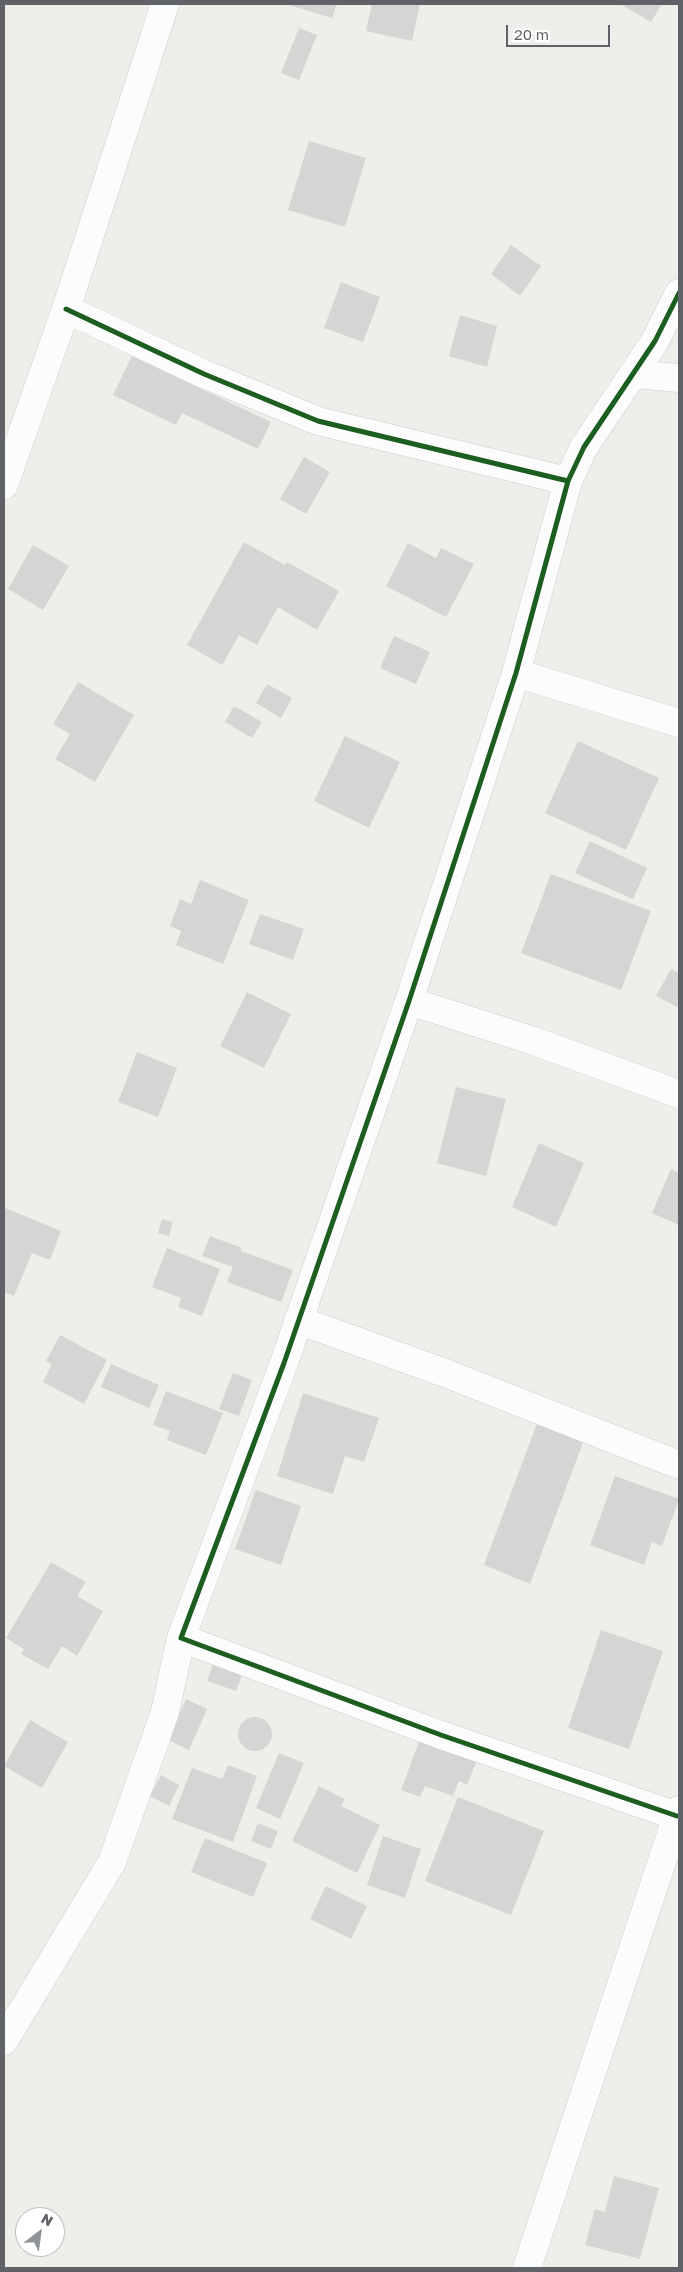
<!DOCTYPE html>
<style>
body{margin:0}
#map{position:relative;width:683px;height:2272px;overflow:hidden;background:#efeeea;font-family:"Golos Text",sans-serif}
canvas{display:block}
.frame{position:absolute;inset:0;border:5px solid #5f6368;pointer-events:none}
.north{position:absolute;left:15px;top:2207px;width:50px;height:50px;box-sizing:border-box;background:#fff;border:1px solid #bfc1c3;border-radius:50%;rotate:30deg;font-size:14px;font-weight:700;line-height:20px;text-align:center;color:#5f6368}
.north::after{content:'';display:block;margin:auto;width:18px;height:22px;background:#919496;clip-path:polygon(50% 0,100% 100%,50% 72%,0 100%)}
.scale{position:absolute;left:506px;top:25px;width:104px;height:22px;box-sizing:border-box;border:2px solid #5f6368;border-top:0;padding-left:6px;font-size:15px;line-height:18px;white-space:nowrap;color:#5f6368;-webkit-text-stroke:4px #fff;paint-order:stroke}
</style>
<div id="map">
<canvas width="683" height="2272"></canvas>
<div class="frame"></div>
<div class="north">N</div>
<div class="scale">20 m</div>
</div>
<script>
const ctx = document.querySelector('canvas').getContext('2d');
ctx.lineJoin = 'round';
function fill(path, color) {
  ctx.fillStyle = color;
  ctx.fill(path, 'evenodd');
}
function shape(rows) {
  const path = new Path2D();
  for (const r of rows) {
    if (r.length === 3) {
      path.moveTo(r[0] + r[2], r[1]);
      path.arc(r[0], r[1], r[2], 0, 2 * Math.PI);
      continue;
    }
    path.moveTo(r[0], r[1]);
    for (let i = 2; i < r.length; i += 2) path.lineTo(r[i], r[i + 1]);
  }
  return path;
}
function strokePath(path, color, width, dash) {
  ctx.strokeStyle = color;
  ctx.lineWidth = width;
  ctx.lineCap = dash ? 'butt' : 'round';
  ctx.setLineDash(dash || []);
  ctx.stroke(path);
}
fill(shape([
 [285,4,337,4,332,18],
 [372,4,420,4,412,41,366,31],
 [620,4,662,4,651,22],
 [299,28,317,35,299,80,281,73],
 [309,141,366,158,345,227,288,210],
 [511,245,541,266,520,296,491,274],
 [341,282,380,297,363,342,324,328],
 [460,315,497,326,487,367,449,356],
 [132,356,271,422,258,449,182,413,176,425,113,395],
 [304,457,330,472,306,514,280,499],
 [244,542,285,565,287,562,339,591,317,630,278,607,257,645,239,635,222,665,187,645],
 [408,543,436,558,441,548,474,564,446,617,386,586],
 [33,545,69,566,43,610,8,589],
 [394,636,430,652,416,684,380,668],
 [78,682,134,715,95,782,55,759,70,734,53,724],
 [267,684,292,698,281,718,256,703],
 [234,706,262,722,252,738,225,722],
 [345,736,400,762,369,828,314,801],
 [578,741,659,778,626,850,545,813],
 [590,841,647,868,633,899,575,873],
 [551,874,651,911,621,990,521,953],
 [200,880,249,900,223,964,176,945,181,931,170,926,180,899,191,904],
 [260,914,304,929,293,960,249,944],
 [671,969,679,973,679,1008,656,996],
 [247,992,291,1014,264,1068,220,1046],
 [137,1052,177,1068,158,1117,118,1102],
 [456,1087,506,1099,486,1176,437,1163],
 [539,1143,584,1163,556,1227,512,1207],
 [671,1169,679,1173,679,1225,652,1213],
 [5,1208,61,1231,50,1260,32,1253,14,1296,4,1292],
 [162,1219,173,1222,169,1236,158,1233],
 [210,1236,242,1248,241,1251,293,1270,281,1302,227,1282,233,1267,202,1256],
 [167,1248,220,1269,202,1316,178,1307,181,1298,152,1287],
 [60,1335,107,1360,84,1404,43,1382,52,1364,46,1361],
 [111,1364,159,1385,149,1408,101,1387],
 [233,1373,252,1380,239,1416,219,1409],
 [166,1391,223,1413,206,1455,167,1440,170,1431,153,1425],
 [303,1393,379,1418,364,1462,345,1456,333,1494,277,1476],
 [538,1421,584,1440,530,1584,484,1565],
 [615,1476,679,1499,662,1546,652,1542,644,1565,590,1545],
 [256,1490,301,1506,281,1565,235,1549],
 [51,1562,86,1582,77,1596,103,1611,77,1656,62,1646,48,1669,21,1654,24,1649,6,1638],
 [601,1630,663,1651,629,1749,568,1728],
 [217,1654,246,1665,236,1691,207,1681],
 [186,1699,207,1709,189,1750,168,1740],
 [255,1734,17],
 [30,1720,68,1742,42,1788,4,1766],
 [421,1736,478,1758,467,1785,459,1781,453,1796,425,1786,420,1797,401,1790],
 [279,1753,304,1763,280,1819,256,1808],
 [228,1765,257,1776,233,1842,172,1819,192,1768,222,1779],
 [161,1775,179,1785,169,1806,150,1796],
 [319,1786,345,1799,341,1806,380,1825,357,1873,292,1841],
 [458,1797,544,1831,511,1915,425,1881],
 [258,1823,278,1831,271,1849,251,1841],
 [383,1836,421,1849,405,1898,367,1885],
 [205,1838,267,1863,253,1897,191,1872],
 [326,1886,367,1906,351,1939,310,1919],
 [614,2176,659,2188,640,2259,585,2245,595,2209,605,2212]
]), '#d6d5d3');
const street = shape([
 [66,309,204,374,318,421,568,481],
 [634,374,679,378],
 [4,485,66,309,165,4],
 [516,673,679,723],
 [409,1001,534,1041,679,1094],
 [298,1320,445,1373,679,1465],
 [677,1816,441,1735,181,1638,284,1363,409,1001,516,673,568,481,584,447,655,341,679,293],
 [4,2041,112,1862,165,1712,181,1638],
 [527,2268,679,1810]
]);
strokePath(street, '#cbcccc', 29);
strokePath(street, '#fdfcfc', 28);
strokePath(shape([
 [66,309,204,374,318,421,568,481],
 [677,1816,441,1735,181,1638,284,1363,409,1001,516,673,568,481,584,447,655,341,679,293]
]), '#1b5e20', 5);
</script>
